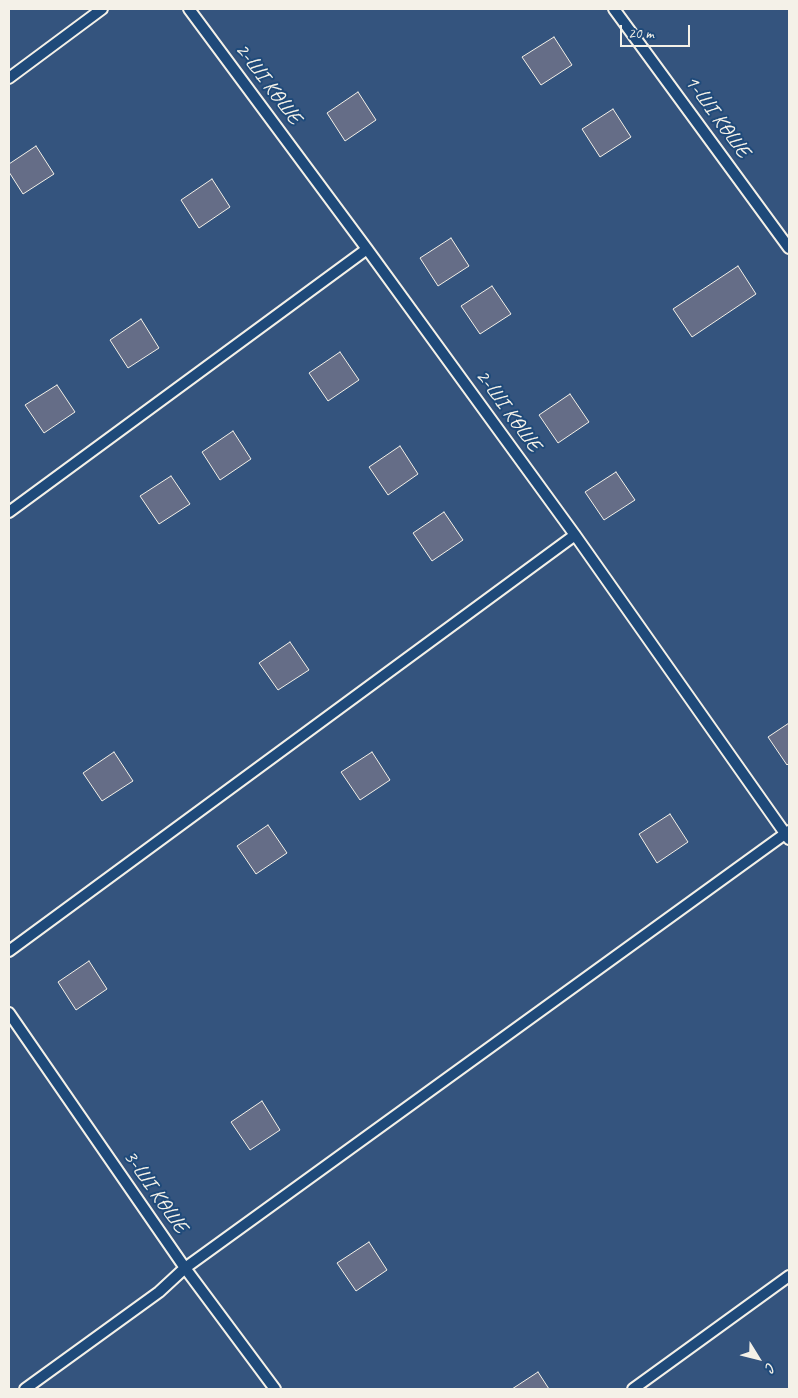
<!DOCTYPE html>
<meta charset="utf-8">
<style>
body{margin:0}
#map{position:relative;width:798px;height:1398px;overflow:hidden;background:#34547e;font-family:Caveat,sans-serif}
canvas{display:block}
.frame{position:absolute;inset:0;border:10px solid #f4f1e8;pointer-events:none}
.north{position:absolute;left:733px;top:1333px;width:50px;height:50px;-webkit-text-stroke:4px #1f4a7a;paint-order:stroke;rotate:126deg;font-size:14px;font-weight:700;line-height:20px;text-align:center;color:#f4f1e8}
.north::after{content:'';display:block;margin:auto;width:18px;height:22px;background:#f4f1e8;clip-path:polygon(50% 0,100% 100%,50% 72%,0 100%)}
.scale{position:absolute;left:620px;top:25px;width:70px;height:22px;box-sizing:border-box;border:2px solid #f4f1e8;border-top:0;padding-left:6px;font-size:15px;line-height:18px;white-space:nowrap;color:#f4f1e8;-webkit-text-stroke:4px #1f4a7a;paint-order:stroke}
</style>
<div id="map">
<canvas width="798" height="1398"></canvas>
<div class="frame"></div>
<div class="north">С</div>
<div class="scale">20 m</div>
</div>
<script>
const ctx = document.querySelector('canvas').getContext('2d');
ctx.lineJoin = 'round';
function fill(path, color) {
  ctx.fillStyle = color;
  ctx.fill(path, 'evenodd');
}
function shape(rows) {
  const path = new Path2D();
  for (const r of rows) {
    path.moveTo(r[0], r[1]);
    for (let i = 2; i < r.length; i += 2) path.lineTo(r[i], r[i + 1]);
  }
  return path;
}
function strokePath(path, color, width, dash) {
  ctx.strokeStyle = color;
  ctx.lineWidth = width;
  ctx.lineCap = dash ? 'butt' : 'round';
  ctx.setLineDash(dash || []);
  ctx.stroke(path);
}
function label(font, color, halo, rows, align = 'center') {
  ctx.font = font + ' Caveat,sans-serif';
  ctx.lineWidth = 4;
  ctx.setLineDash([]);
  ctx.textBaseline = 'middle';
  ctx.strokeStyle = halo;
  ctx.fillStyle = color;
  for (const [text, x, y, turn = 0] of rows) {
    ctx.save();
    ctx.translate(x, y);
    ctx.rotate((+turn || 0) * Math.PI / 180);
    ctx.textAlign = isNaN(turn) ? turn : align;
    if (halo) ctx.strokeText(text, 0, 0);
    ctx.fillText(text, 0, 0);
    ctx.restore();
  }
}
const building = shape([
 [554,37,572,65,541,85,522,57,554,37],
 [358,92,376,120,345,141,327,113,358,92],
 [613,109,631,137,600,157,582,129,613,109],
 [36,146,54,174,23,194,9,172,9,164,36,146],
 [212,179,230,207,199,228,181,200,212,179],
 [451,238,469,266,438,286,420,258,451,238],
 [738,266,756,294,692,337,673,309,738,266],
 [492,286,511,314,480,334,461,306,492,286],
 [141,319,159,348,128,368,110,340,141,319],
 [340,352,359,380,328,401,309,373,340,352],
 [57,385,75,412,44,433,25,405,57,385],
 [570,394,589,422,558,443,539,415,570,394],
 [233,431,251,459,220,480,202,452,233,431],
 [400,446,418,474,388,495,369,467,400,446],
 [616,472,635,500,604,520,585,492,616,472],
 [171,476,190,504,159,524,140,496,171,476],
 [444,512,463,540,432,561,413,533,444,512],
 [290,642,309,670,278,690,259,663,290,642],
 [789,723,789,763,787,765,768,737,789,723],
 [114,752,133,781,102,801,83,773,114,752],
 [372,752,390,780,360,800,341,772,372,752],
 [670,814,688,842,657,863,639,834,670,814],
 [268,825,287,853,256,874,237,846,268,825],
 [89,961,107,989,76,1010,58,982,89,961],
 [262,1101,280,1130,250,1150,231,1122,262,1101],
 [369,1242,387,1270,356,1291,337,1263,369,1242],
 [538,1372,549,1389,512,1389,538,1372]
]);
fill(building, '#656d87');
strokePath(building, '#f4f1e8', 1);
const lane = shape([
 [189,9,367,249,575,535,789,839],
 [614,9,789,248],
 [9,78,102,9],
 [9,512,367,249],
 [9,951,575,535],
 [9,1013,185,1268,275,1389],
 [25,1389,159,1292,185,1268,789,831],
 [633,1389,789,1276]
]);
strokePath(lane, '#f4f1e8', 14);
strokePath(lane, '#1f4a7a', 10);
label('21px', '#f4f1e8', '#1f4a7a', [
 ["2-ШІ КӨШЕ",268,84,53],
 ["1-ШІ КӨШЕ",717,117,54],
 ["2-ШІ КӨШЕ",508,411,54],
 ["3-ШІ КӨШЕ",155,1192,55]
]);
</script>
